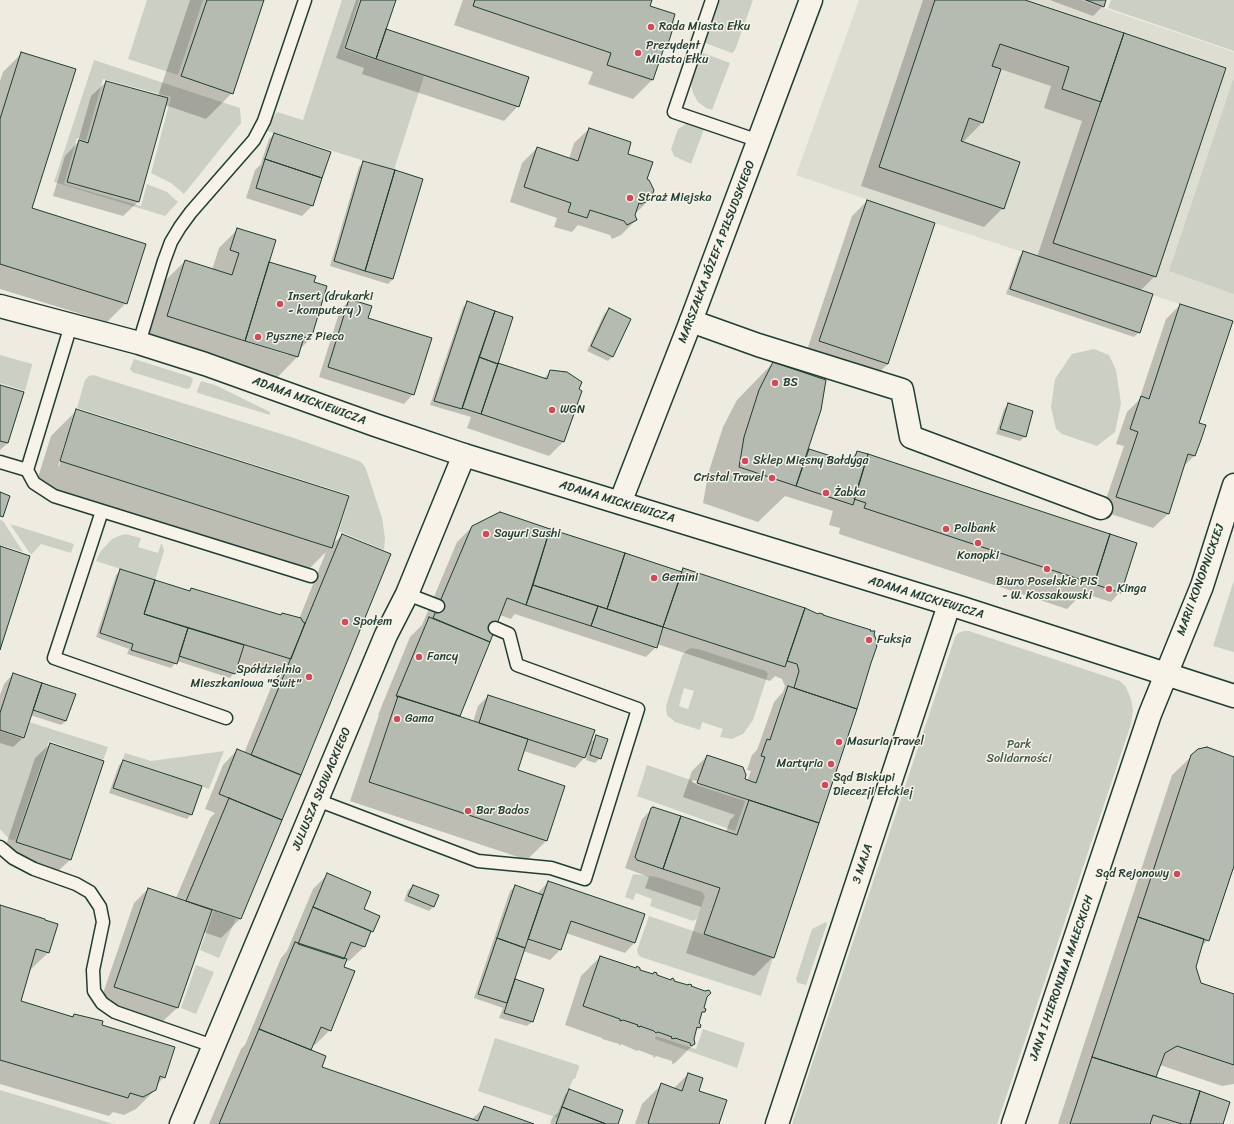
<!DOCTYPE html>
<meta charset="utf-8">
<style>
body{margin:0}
canvas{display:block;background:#eeece1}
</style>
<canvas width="1234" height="1124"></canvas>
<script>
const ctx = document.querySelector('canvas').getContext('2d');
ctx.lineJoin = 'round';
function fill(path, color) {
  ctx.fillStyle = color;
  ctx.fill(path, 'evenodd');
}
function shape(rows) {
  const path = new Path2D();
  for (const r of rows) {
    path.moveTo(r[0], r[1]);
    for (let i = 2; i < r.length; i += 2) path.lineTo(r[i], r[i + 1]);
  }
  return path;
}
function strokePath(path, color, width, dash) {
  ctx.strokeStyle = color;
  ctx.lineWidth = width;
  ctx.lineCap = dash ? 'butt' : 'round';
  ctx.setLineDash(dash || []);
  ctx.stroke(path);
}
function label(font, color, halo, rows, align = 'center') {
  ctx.font = font + ' Sriracha,sans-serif';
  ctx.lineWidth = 3;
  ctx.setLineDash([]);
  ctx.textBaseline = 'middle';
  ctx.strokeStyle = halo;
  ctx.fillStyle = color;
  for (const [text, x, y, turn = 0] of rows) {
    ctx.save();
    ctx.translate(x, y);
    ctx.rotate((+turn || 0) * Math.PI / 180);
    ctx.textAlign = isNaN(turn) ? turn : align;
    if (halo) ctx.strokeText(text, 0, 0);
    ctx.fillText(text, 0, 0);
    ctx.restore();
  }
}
fill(shape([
 [859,0,1080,0,1234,52,1234,322,935,223,796,175]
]), '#ddddd2');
fill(shape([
 [147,0,203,0,178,75,128,59],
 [342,0,359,0,343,49,424,76,394,170,265,130,277,112,303,120],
 [720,0,753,0,735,50,732,53,705,43],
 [1111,0,1234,0,1234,51,1108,8],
 [703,53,730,63,712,110,706,108,698,102,693,93,691,84],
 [94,60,240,108,241,123,184,194,171,183,151,173,171,97,103,79,86,141,77,138,64,184,141,206,147,184,167,192,178,202,165,216,54,182],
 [1233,80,1234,81,1234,294,1169,271],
 [688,123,704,129,691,164,674,156,671,149,678,129],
 [1094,349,1109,355,1116,370,1121,403,1115,432,1097,446,1062,434,1056,429,1051,407,1055,379,1072,354],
 [0,355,32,364,32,365,25,391,0,383],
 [134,359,191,377,193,379,190,388,187,389,132,372,130,369],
 [93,375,291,437,359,461,363,464,366,469,382,518,385,538,384,550,339,531,350,495,77,408,85,380,89,376],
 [201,381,215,385,270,412,270,415,198,393,197,391],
 [0,520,3,521,23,552,0,545],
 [10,524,74,544,71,553,41,544,31,555],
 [125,534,141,538,138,547,158,553,161,544,162,544,164,551,155,580,96,561,100,552,112,539,119,536],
 [1234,580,1234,652,1213,646],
 [964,631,969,631,1120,681,1126,687,1131,699,1133,710,1131,724,997,1124,792,1124,955,637,958,633],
 [691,648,698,649,766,671,768,674,753,720,743,734,732,739,720,737,723,729,702,722,700,730,675,722,667,715,666,706,682,656,686,651],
 [684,688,694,691,688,709,679,706],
 [29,722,108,747,103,760,49,741,15,841,9,839,0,829,0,731,23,739],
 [224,751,209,789,123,759,125,753,151,761],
 [647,765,691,780,696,785,745,801,735,831,637,796],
 [633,874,657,877,702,892,705,896,697,919,693,921,650,906,652,899,636,893,633,900,625,897],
 [214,910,236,918,219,958,200,950],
 [649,916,773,958,761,996,641,957,638,954,637,950],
 [826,922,827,924,806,985,798,983,796,979,812,929],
 [196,965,214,972,196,1014,181,1008],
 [703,1029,745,1043,737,1068,655,1039,656,1036,696,1049],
 [495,1038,578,1065,579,1067,575,1079,573,1079,558,1118,478,1091],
 [0,1090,114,1124,0,1124]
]), '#cccfc4');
fill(shape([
 [190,0,263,0,232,93,206,119,165,105,138,202,123,216,53,196,65,156,78,142,91,96,106,82,158,96],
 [356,0,395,0,385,30,518,106,504,121,362,74,364,68,336,58],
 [463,0,650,0,649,6,669,29,669,37,666,46,663,49,652,80,633,99,588,84,593,72,454,25],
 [923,0,1022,0,1225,68,1155,276,1140,291,1139,332,1134,337,1006,294,1019,257,1023,252,1037,257,1082,121,1044,108,1051,86,1000,69,982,123,962,143,1003,208,984,227,861,186],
 [1050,0,1105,0,1103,6,1093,16],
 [22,53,30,208,126,303,107,322,0,289,0,81,3,72],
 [589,129,627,155,650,199,635,214,636,220,621,235,612,239,610,235,578,225,572,232,554,227,557,218,510,202,522,163,537,148,569,159,574,143],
 [274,134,329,152,312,206,302,216,246,198,255,170,262,163,261,163,269,139],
 [364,162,393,279,388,284,330,266,359,167],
 [867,201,888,364,873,378,805,356,852,216],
 [238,229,267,265,326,287,310,339,300,349,297,357,272,383,220,366,222,358,149,335,166,280,185,261,212,270,219,248],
 [240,338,290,353,288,355,240,340],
 [350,300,413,394,404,404,319,377,340,310],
 [468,303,496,366,543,379,550,372,580,391,563,442,549,456,467,428,471,417,430,405,463,307],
 [1180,305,1197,423,1194,456,1183,467,1168,514,1153,528,1102,511,1124,446,1116,444,1127,412,1139,400,1166,319],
 [609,309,612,357,608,361,587,351,604,314],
 [773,363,805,454,809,450,847,462,857,452,1120,592,1111,602,1083,593,1067,609,839,534,840,528,829,525,833,511,785,496,758,522,703,503,708,474,723,427,737,400],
 [0,386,8,443,0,450],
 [1009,404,1025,436,1020,441,996,434,1004,409],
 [77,410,332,545,342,535,281,821,240,919,221,938,203,932,177,1008,162,1022,100,1002,134,903,148,889,176,898,210,818,215,813,205,809,223,765,237,750,244,753,277,673,238,662,234,673,230,678,177,661,171,668,127,654,129,649,96,637,116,575,120,571,189,591,191,589,280,616,299,619,326,552,305,573,35,487,51,436],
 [66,440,68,440,59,466,58,466],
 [194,903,236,917,235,918,194,904],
 [500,513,680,572,683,570,874,632,877,643,876,646,773,957,754,976,686,953,701,907,645,888,649,877,625,868,642,819,652,809,726,832,730,820,735,815,683,797,692,771,707,756,747,781,751,771,747,770,752,755,757,750,774,702,783,692,785,686,782,679,775,676,770,681,657,644,656,647,646,657,515,614,511,619,500,615,459,717,473,722,478,706,488,696,589,744,597,736,600,758,595,763,586,760,587,755,575,768,524,751,517,771,546,841,527,860,350,801,379,715,378,715,410,637,422,625,457,542,472,527],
 [693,780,731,793,731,795,692,782],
 [13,674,66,721,61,725,30,715,23,738,13,747,0,743,0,695,4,684],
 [50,744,103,762,70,860,55,874,2,857,35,758],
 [1192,756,1234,758,1234,863,1208,940,1200,948,1195,967,1201,984,1234,995,1234,1084,1222,1086,1160,1065,1155,1078,1222,1124,1058,1124,1172,775],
 [123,761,191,814,187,819,109,793,119,765],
 [327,875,363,910,372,931,369,935,364,947,349,961,345,960,330,1030,315,1045,313,1044,310,1051,320,1068,471,1120,485,1107,531,1124,209,1124,241,1049,245,1045,281,958,287,951,313,889],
 [548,882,644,915,634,943,625,953,566,933,560,950,550,960,523,951,513,980,543,989,532,1022,527,1026,499,1018,503,1008,474,998,510,891,515,886,537,894],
 [413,886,434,906,429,911,404,901,408,890],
 [0,906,49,952,29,971,20,1002,72,1017,75,1015,101,1026,164,1077,157,1085,155,1090,136,1109,124,1115,113,1112,109,1116,0,1084],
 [600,957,690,987,706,997,702,1009,704,1012,700,1015,697,1024,699,1027,695,1031,693,1039,694,1044,675,1063,672,1064,672,1061,656,1056,654,1058,653,1057,654,1056,638,1050,637,1051,621,1044,620,1046,619,1045,619,1044,602,1039,602,1038,565,1025,581,976],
 [688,1074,718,1124,635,1124,642,1104,661,1085,673,1089],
 [569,1090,617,1124,550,1124,552,1118,558,1113,565,1095]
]), '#0003');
const building = shape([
 [207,0,264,0,233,94,181,76,207,0],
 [361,0,396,0,376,59,345,48,361,0],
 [475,0,652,0,650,6,675,14,671,28,673,28,670,38,667,46,665,45,653,80,607,65,611,53,473,6,475,0],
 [935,0,1025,0,1124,33,1101,102,1062,89,1069,67,1000,44,992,66,1001,69,983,123,969,118,961,141,1020,162,1004,209,879,167,935,0],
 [1086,0,1106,0,1104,7,1086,0],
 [386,29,529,77,519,107,376,59,386,29],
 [1124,33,1226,68,1156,277,1053,243,1124,33],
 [21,52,76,69,32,208,146,244,127,304,0,264,0,119,21,52],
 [106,81,168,98,139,202,67,182,79,140,88,143,106,81],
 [589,128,631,142,628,154,653,162,647,179,649,180,654,190,651,199,641,204,639,203,635,215,637,220,627,225,624,221,590,210,587,218,568,212,571,203,524,187,537,147,578,161,589,128],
 [274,133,331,152,322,178,265,159,274,133],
 [265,159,322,178,313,206,256,188,265,159],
 [363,161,395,170,365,271,334,261,363,161],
 [395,170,423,179,393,279,365,271,395,170],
 [867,200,935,223,888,364,819,341,867,200],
 [237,228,276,240,245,341,167,316,185,260,232,275,239,253,230,250,237,228],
 [1023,251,1153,294,1140,333,1010,289,1023,251],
 [269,262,316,276,314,282,327,286,311,339,304,337,298,357,245,341,269,262],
 [349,299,372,306,368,318,432,338,414,395,328,367,349,299],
 [467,301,495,311,462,409,434,401,467,301],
 [1180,304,1233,321,1199,423,1206,425,1201,440,1195,456,1188,454,1169,514,1116,497,1138,432,1130,429,1141,396,1149,399,1180,304],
 [609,308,631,319,613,357,591,346,609,308],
 [495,311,513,317,498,364,479,357,495,311],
 [479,357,498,364,481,414,462,408,479,357],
 [773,362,826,380,821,410,796,486,739,467,744,437,759,390,773,362],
 [498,363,547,379,550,370,567,372,582,382,579,389,582,391,564,442,481,414,498,363],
 [0,385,24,392,8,443,0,441,0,385],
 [1008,403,1033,411,1026,437,1000,429,1008,403],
 [76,409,349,496,332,548,60,461,76,409],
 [809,449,853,463,857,451,868,454,853,505,796,486,809,449],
 [868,454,1110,534,1094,584,864,508,866,503,854,499,868,454],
 [0,492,10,496,3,517,0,516,0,492],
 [500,512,550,529,526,605,507,598,490,642,433,618,472,526,500,512],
 [550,529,625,553,607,609,533,585,550,529],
 [342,534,391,554,301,775,251,755,342,534],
 [1110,534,1137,543,1121,593,1094,584,1110,534],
 [0,546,30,556,0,650,0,546],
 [625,553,682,572,663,627,607,609,625,553],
 [683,568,805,608,785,667,663,627,683,568],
 [120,569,155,580,144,614,188,628,177,664,131,650,133,644,100,633,120,569],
 [155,580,190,591,191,588,281,615,282,613,301,618,303,622,305,623,291,659,144,614,155,580],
 [533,585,598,606,591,626,526,605,533,585],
 [598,606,663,627,657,648,591,626,598,606],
 [805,608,818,614,819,613,823,614,823,615,871,630,870,631,875,631,874,634,877,642,878,643,876,646,877,646,871,663,857,709,794,688,799,671,797,664,787,661,805,608],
 [429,617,490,642,460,716,396,696,429,617],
 [188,628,244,645,235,674,179,656,188,628],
 [13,673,42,683,24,738,0,730,0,713,13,673],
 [42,683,76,694,66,721,33,710,42,683],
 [788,686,857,709,819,823,697,783,707,755,743,767,746,775,745,779,756,783,765,757,761,756,767,739,770,740,788,686],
 [488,695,595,730,585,758,479,723,488,695],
 [398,696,528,739,518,770,565,786,547,841,369,782,398,696],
 [596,735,608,739,601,759,590,755,596,735],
 [50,743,104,761,71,860,16,842,50,743],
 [1207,747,1234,757,1234,866,1209,941,1138,917,1191,755,1198,749,1207,747],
 [237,749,301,775,282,820,219,794,237,749],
 [123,760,202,786,192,815,113,788,123,760],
 [229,798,282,820,241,919,186,901,229,798],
 [749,800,819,823,774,958,704,934,720,888,663,869,681,816,737,835,749,800],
 [653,807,681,816,663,869,637,860,635,857,651,808,653,807],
 [327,873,371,892,364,909,380,916,373,932,313,907,327,873],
 [548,881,645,914,635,943,571,921,561,950,528,939,548,881],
 [413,885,439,895,434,907,408,896,413,885],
 [515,885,543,895,525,948,497,938,515,885],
 [148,888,212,910,178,1008,114,987,148,888],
 [0,905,45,919,45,920,58,924,49,953,36,949,21,1001,73,1017,74,1014,103,1021,102,1025,175,1047,165,1078,160,1076,156,1090,143,1097,130,1093,128,1098,0,1060,0,905],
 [313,907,371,931,365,947,351,942,344,959,298,944,313,907],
 [1138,917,1204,939,1196,967,1201,983,1234,994,1234,1065,1177,1046,1165,1053,1156,1077,1092,1057,1138,917],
 [497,938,525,948,507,1003,478,994,497,938],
 [295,942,347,959,344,967,355,971,331,1031,321,1027,311,1050,259,1029,295,942],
 [600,956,636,968,637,966,640,968,640,970,653,974,654,972,657,973,657,975,671,980,672,978,674,979,674,981,688,985,689,984,692,985,691,986,705,991,709,990,711,993,707,997,704,1008,706,1009,705,1012,702,1012,699,1023,701,1025,700,1028,697,1027,694,1039,695,1044,691,1046,690,1043,675,1038,674,1039,671,1038,672,1037,658,1032,656,1033,654,1031,640,1026,640,1027,637,1026,638,1025,623,1020,620,1021,620,1019,583,1006,600,956],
 [515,979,544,989,533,1022,504,1013,515,979],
 [259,1029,326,1056,322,1067,478,1121,484,1106,534,1124,219,1124,259,1029],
 [1092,1057,1200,1091,1190,1124,1182,1124,1153,1115,1150,1124,1070,1124,1092,1057],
 [688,1073,703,1078,699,1091,727,1100,719,1124,650,1124,648,1123,661,1083,682,1091,688,1073],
 [569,1089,623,1110,618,1124,606,1124,562,1107,569,1089],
 [1200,1091,1230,1102,1223,1124,1190,1124,1200,1091],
 [562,1107,606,1124,556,1124,562,1107]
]);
fill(building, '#b5bbb0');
strokePath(building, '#1f3d34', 1);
const service = shape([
 [712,0,674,112,759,141],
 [139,343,164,261,171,242,180,227,191,212,254,140,264,121,305,0],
 [0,462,27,470,71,325],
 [27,470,34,483,54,496,311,576],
 [102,511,54,658,226,718],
 [407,594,438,606],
 [317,800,478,861,551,868,585,879,638,709,517,665,509,634,495,628],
 [0,847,13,858,34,869,76,884,90,892,100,907,103,922,93,970,94,991,102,1003,115,1012,213,1046]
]);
const minor = shape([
 [691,321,758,345,902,390,911,437,1101,508],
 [181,1124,386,635,407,594,464,455],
 [777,1124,949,605],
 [1013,1124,1150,714,1202,586,1234,485]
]);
const tertiary = shape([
 [0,306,139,343,205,364,375,425,464,455,962,608,1234,696],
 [620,503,691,321,811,0]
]);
strokePath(service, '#1f3d34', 15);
strokePath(minor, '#1f3d34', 25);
strokePath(tertiary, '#1f3d34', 25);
strokePath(service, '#f7f3e8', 12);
strokePath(minor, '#f7f3e8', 22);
strokePath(tertiary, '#f7f3e8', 22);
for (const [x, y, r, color] of [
 [651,27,4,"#d1495b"],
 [638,53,4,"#d1495b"],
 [630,198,4,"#d1495b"],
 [280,304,4,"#d1495b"],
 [258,337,4,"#d1495b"],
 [775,383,4,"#d1495b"],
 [552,410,4,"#d1495b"],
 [745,461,4,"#d1495b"],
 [772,478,4,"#d1495b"],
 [826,493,4,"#d1495b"],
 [946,529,4,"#d1495b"],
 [486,534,4,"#d1495b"],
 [978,543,4,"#d1495b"],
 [1047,569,4,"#d1495b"],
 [654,578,4,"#d1495b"],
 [1109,589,4,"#d1495b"],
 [345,622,4,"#d1495b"],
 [869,640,4,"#d1495b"],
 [419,657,4,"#d1495b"],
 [309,677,4,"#d1495b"],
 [397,719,4,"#d1495b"],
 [839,742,4,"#d1495b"],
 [831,764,4,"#d1495b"],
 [825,785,4,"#d1495b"],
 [468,811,4,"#d1495b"],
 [1177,874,4,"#d1495b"]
]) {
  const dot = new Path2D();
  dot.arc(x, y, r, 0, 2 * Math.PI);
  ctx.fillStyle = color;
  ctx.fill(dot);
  strokePath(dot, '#f7f3e8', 1.5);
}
label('12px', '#1f3d34', '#f7f3e8', [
 ["Rada Miasta Ełku",659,27],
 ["Prezydent",646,46],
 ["Miasta Ełku",646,60],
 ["Straż Miejska",638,198],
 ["Insert (drukarki",288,297],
 ["- komputery )",288,311],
 ["Pyszne z Pieca",266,337],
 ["BS",783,383],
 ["WGN",560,410],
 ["Sklep Mięsny Bałdyga",753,461],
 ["Cristal Travel",764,478,"right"],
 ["Żabka",834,493],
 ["Polbank",954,529],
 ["Sayuri Sushi",494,534],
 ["Konopki",978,556,"center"],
 ["Gemini",662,578],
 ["Biuro Poselskie PiS",1047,582,"center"],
 ["- W. Kossakowski",1047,596,"center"],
 ["Kinga",1117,589],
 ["Społem",353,622],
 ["Fuksja",877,640],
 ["Fancy",427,657],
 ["Spółdzielnia",301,670,"right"],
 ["Mieszkaniowa \"Świt\"",301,684,"right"],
 ["Gama",405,719],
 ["Masuria Travel",847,742],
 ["Martyria",823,764,"right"],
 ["Sąd Biskupi",833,778],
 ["Diecezji Ełckiej",833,792],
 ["Bar Bados",476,811],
 ["Sąd Rejonowy",1169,874,"right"]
], 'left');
label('12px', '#1f3d34', '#f7f3e8', [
 ["MARSZAŁKA JÓZEFA PIŁSUDSKIEGO",717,252,-69],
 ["ADAMA MICKIEWICZA",309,401,20],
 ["ADAMA MICKIEWICZA",617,502,17],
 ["MARII KONOPNICKIEJ",1201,580,-70],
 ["ADAMA MICKIEWICZA",926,598,17],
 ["JULIUSZA SŁOWACKIEGO",322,789,-67],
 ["3 MAJA",863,864,-72],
 ["JANA I HIERONIMA MAŁECKICH",1062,978,-71]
]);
label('12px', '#425a51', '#f7f3e8', [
 ["Park",1019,745],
 ["Solidarności",1019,759]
]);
</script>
